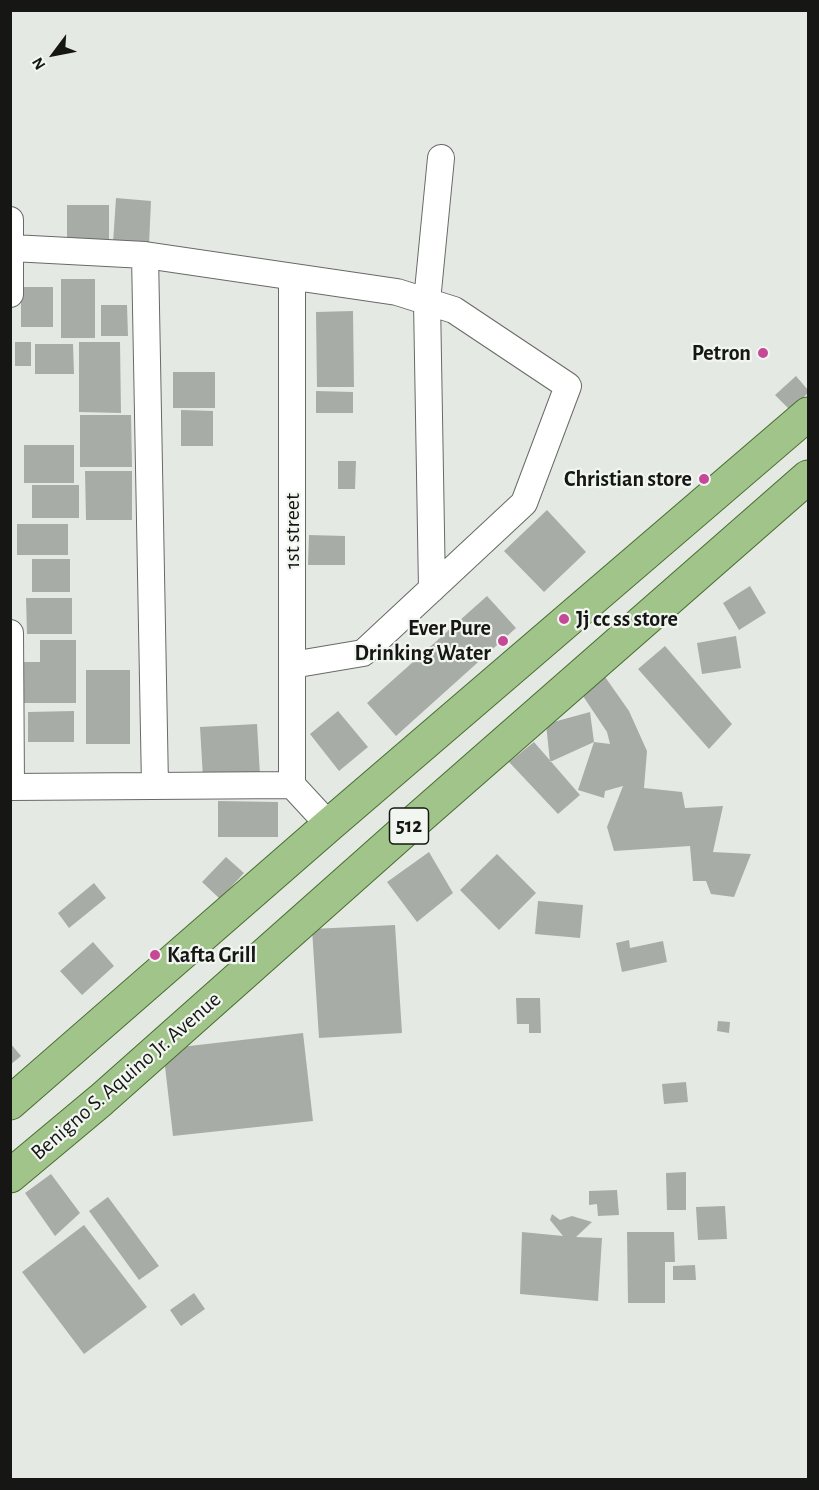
<!DOCTYPE html>
<style>
body{margin:0}
#map{position:relative;width:819px;height:1490px;overflow:hidden;background:#e5e9e3;font-family:"Alegreya Sans",sans-serif}
canvas{display:block}
.frame{position:absolute;inset:0;border:12px solid #161715;pointer-events:none}
.north{position:absolute;left:24px;top:24px;width:60px;height:60px;-webkit-text-stroke:4px #f2f6f1;paint-order:stroke;rotate:238deg;font-size:16px;font-weight:700;line-height:24px;text-align:center;color:#161715}
.north::after{content:'';display:block;margin:auto;width:21px;height:27px;background:#161715;clip-path:polygon(50% 0,100% 100%,50% 72%,0 100%)}
</style>
<div id="map">
<canvas width="819" height="1490"></canvas>
<div class="frame"></div>
<div class="north">N</div>
</div>
<script>
const ctx = document.querySelector('canvas').getContext('2d');
ctx.lineJoin = 'round';
function fill(path, color) {
  ctx.fillStyle = color;
  ctx.fill(path, 'evenodd');
}
function shape(rows) {
  const path = new Path2D();
  for (const r of rows) {
    path.moveTo(r[0], r[1]);
    for (let i = 2; i < r.length; i += 2) path.lineTo(r[i], r[i + 1]);
  }
  return path;
}
function strokePath(path, color, width, dash) {
  ctx.strokeStyle = color;
  ctx.lineWidth = width;
  ctx.lineCap = dash ? 'butt' : 'round';
  ctx.setLineDash(dash || []);
  ctx.stroke(path);
}
function label(font, color, halo, rows, align = 'center') {
  ctx.font = font + ' "Alegreya Sans",sans-serif';
  ctx.lineWidth = 4.5;
  ctx.setLineDash([]);
  ctx.textBaseline = 'middle';
  ctx.strokeStyle = halo;
  ctx.fillStyle = color;
  for (const [text, x, y, turn = 0] of rows) {
    ctx.save();
    ctx.translate(x, y);
    ctx.rotate((+turn || 0) * Math.PI / 180);
    ctx.textAlign = isNaN(turn) ? turn : align;
    if (halo) ctx.strokeText(text, 0, 0);
    ctx.fillText(text, 0, 0);
    ctx.restore();
  }
}
fill(shape([
 [116,198,151,201,149,245,113,243],
 [67,205,109,205,109,242,67,242],
 [61,279,95,279,95,338,61,338],
 [21,287,53,287,53,327,21,327],
 [101,305,127,305,128,336,101,336],
 [353,311,354,387,317,387,316,312],
 [15,342,31,342,31,366,15,366],
 [79,342,120,342,121,413,79,412],
 [35,344,73,344,74,374,35,374],
 [173,372,215,372,215,408,173,408],
 [796,376,808,390,808,393,790,410,775,395],
 [316,391,353,392,353,413,316,413],
 [181,410,213,411,213,446,181,446],
 [80,415,131,415,132,467,80,467],
 [24,445,74,445,74,483,24,483],
 [338,461,356,461,355,489,338,489],
 [85,471,132,471,132,520,86,520],
 [32,485,79,485,79,518,32,518],
 [547,510,586,552,544,592,504,551],
 [17,524,68,524,68,555,17,555],
 [309,535,345,536,345,565,308,565],
 [32,559,70,559,70,592,32,592],
 [750,586,766,613,739,630,723,603],
 [487,596,516,628,396,736,367,703],
 [26,598,72,598,72,634,27,634],
 [736,636,741,668,702,674,697,643],
 [40,640,76,640,76,703,24,703,24,662,40,662],
 [665,646,732,724,709,749,638,669],
 [86,670,130,670,130,744,86,744],
 [603,674,629,711,647,751,644,788,682,792,685,808,723,806,713,852,751,854,734,897,711,894,706,881,693,881,690,846,614,851,607,827,623,786,605,791,604,798,578,790,594,742,610,744,607,732,583,696],
 [74,711,74,742,28,742,28,712],
 [338,711,368,747,339,771,310,734],
 [590,712,594,742,550,762,546,724],
 [257,724,260,775,203,778,200,727],
 [534,742,580,795,558,814,509,762],
 [218,801,278,802,278,837,218,837],
 [429,852,453,893,417,922,387,882],
 [497,854,536,893,499,930,460,890],
 [226,857,244,873,220,899,202,882],
 [94,883,106,898,69,928,58,913],
 [538,901,583,905,580,938,535,934],
 [395,925,402,1033,319,1038,312,929],
 [629,940,630,948,663,941,667,962,622,972,616,943],
 [93,942,114,966,82,995,60,971],
 [516,998,540,998,541,1033,529,1033,529,1024,517,1024],
 [718,1021,730,1022,729,1033,717,1031],
 [303,1033,313,1121,173,1136,163,1049],
 [10,1043,21,1056,10,1065],
 [686,1082,688,1102,664,1104,662,1084],
 [686,1172,686,1210,667,1210,666,1173],
 [51,1174,80,1213,55,1236,25,1193],
 [617,1190,619,1215,598,1216,597,1204,589,1205,589,1191],
 [108,1197,159,1266,139,1280,89,1211],
 [725,1206,727,1239,698,1240,696,1207],
 [552,1214,560,1220,572,1216,592,1222,576,1237,602,1238,598,1301,520,1294,522,1232,563,1236,550,1220],
 [84,1225,147,1307,84,1354,22,1272],
 [627,1232,674,1232,675,1262,665,1262,665,1303,628,1303],
 [695,1265,696,1280,673,1280,673,1266],
 [194,1293,205,1309,181,1326,170,1310]
]), '#a8aca7');
const minor = shape([
 [10,220,10,294],
 [12,248,145,255,397,292,454,310,568,386,524,503,363,653,292,665],
 [145,255,155,786],
 [292,277,292,785],
 [432,589,427,301,441,158],
 [10,633,11,787],
 [10,787,292,785,329,825]
]);
const primary = shape([
 [10,1103,329,825,808,414],
 [10,1176,101,1100,413,823,808,477]
]);
strokePath(minor, '#676a66', 28);
strokePath(primary, '#476e2e', 35);
strokePath(minor, '#fff', 26);
strokePath(primary, '#a0c489', 33);
for (const [x, y, r, color] of [
 [763,353,6,"#c64998"],
 [704,479,6,"#c64998"],
 [564,619,6,"#c64998"],
 [503,641,6,"#c64998"],
 [155,955,6,"#c64998"]
]) {
  const dot = new Path2D();
  dot.arc(x, y, r, 0, 2 * Math.PI);
  ctx.fillStyle = color;
  ctx.fill(dot);
  strokePath(dot, '#f2f6f1', 2);
}
for (const [x, y, w] of [
 [409,826,39]
]) {
  const box = new Path2D();
  box.roundRect(x - w / 2, y - 18, w, 36, 4.5);
  ctx.fillStyle = '#f2f6f1';
  ctx.fill(box);
  strokePath(box, '#161715', 1.5);
}
label('bold 21px', '#161715', null, [
 ["512",409,826]
]);
label('bold 22px', '#161715', '#f2f6f1', [
 ["Petron",751,353],
 ["Christian store",692,479],
 ["Jj cc ss store",576,619,"left"],
 ["Ever Pure",491,628],
 ["Drinking Water",491,653],
 ["Kafta Grill",167,955,"left"]
], 'right');
label('22px', '#161715', '#f2f6f1', [
 ["1st street",292,531,-90],
 ["Benigno S. Aquino Jr. Avenue",126,1076,-41]
]);
</script>
